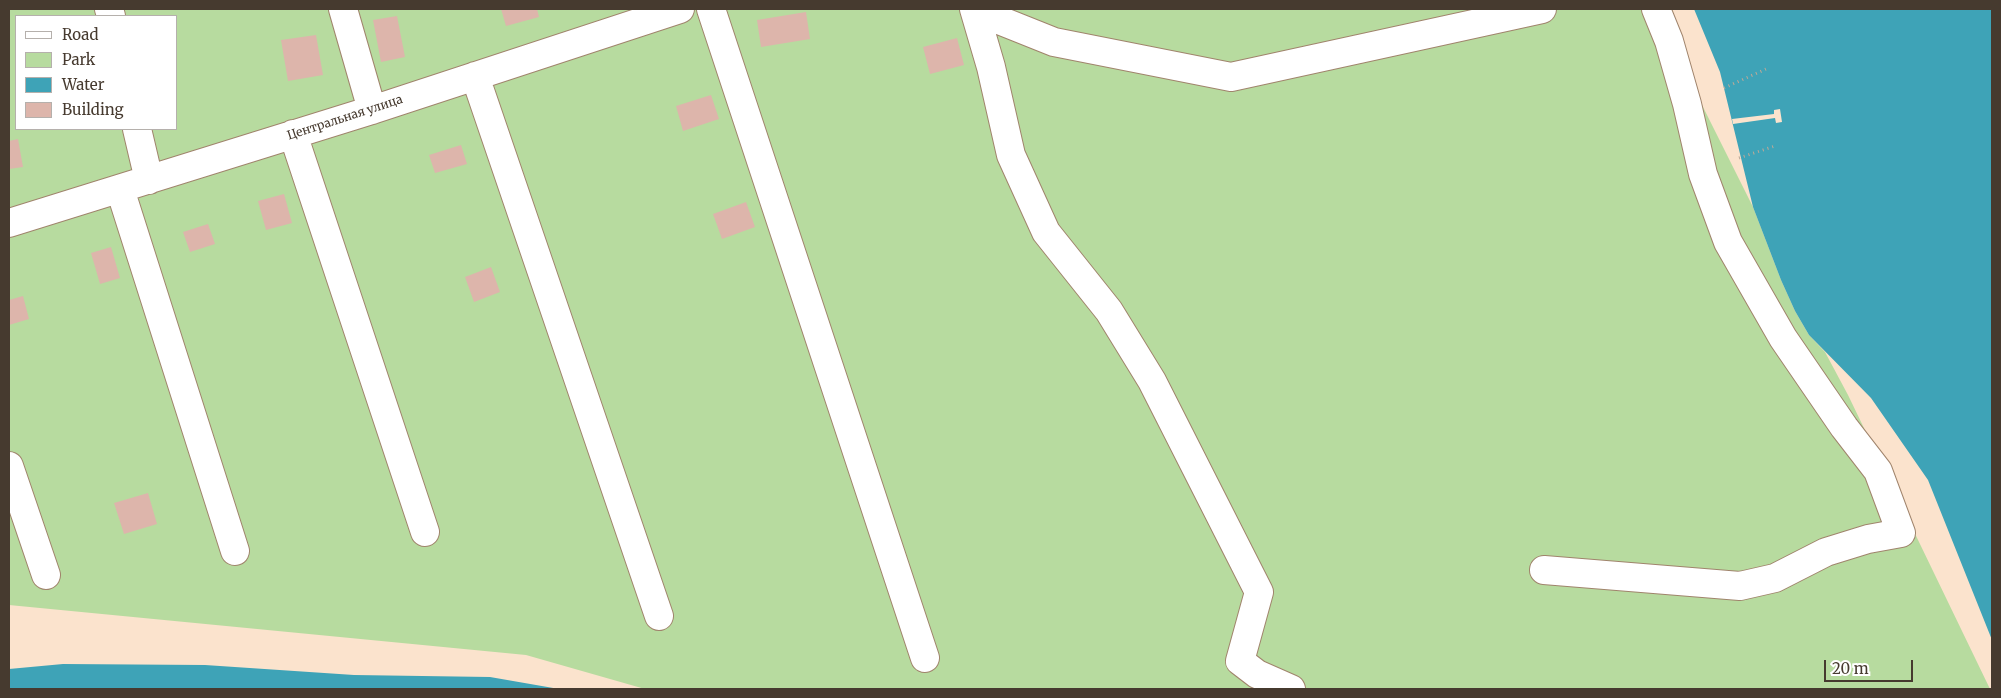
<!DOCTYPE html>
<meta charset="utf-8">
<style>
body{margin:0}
#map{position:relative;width:2001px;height:698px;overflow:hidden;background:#fbe3cd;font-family:Merriweather,serif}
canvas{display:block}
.frame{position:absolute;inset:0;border:10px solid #463a2f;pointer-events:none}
.legend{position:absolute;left:15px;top:15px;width:162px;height:115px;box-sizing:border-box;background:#fff;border:1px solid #b5b0ac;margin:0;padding:6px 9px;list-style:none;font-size:15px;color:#463a2f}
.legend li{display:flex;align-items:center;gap:10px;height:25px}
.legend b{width:25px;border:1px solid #b5b0ac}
.scale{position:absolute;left:1824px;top:660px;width:89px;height:22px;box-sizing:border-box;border:2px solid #463a2f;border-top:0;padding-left:6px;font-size:15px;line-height:18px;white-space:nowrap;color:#463a2f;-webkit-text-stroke:4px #fff;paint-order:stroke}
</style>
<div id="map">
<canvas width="2001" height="698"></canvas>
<div class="frame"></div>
<ul class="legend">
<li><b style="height:6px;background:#fff"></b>Road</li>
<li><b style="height:14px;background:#b7db9f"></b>Park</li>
<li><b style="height:14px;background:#3ea3b7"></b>Water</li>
<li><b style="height:14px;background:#ddb5ab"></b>Building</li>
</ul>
<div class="scale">20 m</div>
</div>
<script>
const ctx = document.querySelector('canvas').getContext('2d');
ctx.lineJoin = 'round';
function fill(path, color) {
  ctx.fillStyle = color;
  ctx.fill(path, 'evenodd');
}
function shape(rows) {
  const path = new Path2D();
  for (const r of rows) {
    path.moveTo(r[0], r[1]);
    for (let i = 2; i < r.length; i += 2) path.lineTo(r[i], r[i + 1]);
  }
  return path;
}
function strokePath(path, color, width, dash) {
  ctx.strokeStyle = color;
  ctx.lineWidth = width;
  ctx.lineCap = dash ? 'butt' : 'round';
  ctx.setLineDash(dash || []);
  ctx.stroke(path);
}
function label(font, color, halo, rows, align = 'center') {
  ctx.font = font + ' Merriweather,serif';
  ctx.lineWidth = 4;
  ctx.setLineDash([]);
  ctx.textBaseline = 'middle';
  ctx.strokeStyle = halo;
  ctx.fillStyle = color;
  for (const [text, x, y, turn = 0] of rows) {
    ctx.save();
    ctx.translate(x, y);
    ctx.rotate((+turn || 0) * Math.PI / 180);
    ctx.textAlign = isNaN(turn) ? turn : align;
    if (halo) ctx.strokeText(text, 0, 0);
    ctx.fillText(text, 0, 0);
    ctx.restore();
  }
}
fill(shape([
 [9,9,1672,9,1701,103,1753,207,1781,280,1795,311,1809,335,1825,352,1848,395,1990,689,645,689,526,655,9,605],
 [16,16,176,16,176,129,16,129]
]), '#b7db9f');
fill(shape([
 [1694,9,1992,9,1992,640,1928,480,1871,398,1809,335,1795,311,1781,280,1753,207,1720,72],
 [63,664,205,665,354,675,490,677,559,689,9,689,9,669]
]), '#3ea3b7');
fill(shape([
 [1780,109,1782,122,1776,123,1775,118,1733,124,1732,119,1774,114,1774,110]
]), '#fbe3cd');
fill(shape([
 [501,9,537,9,539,17,506,26],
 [806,12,810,39,761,47,757,20],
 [397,16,405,57,381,62,373,20],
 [316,35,323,75,288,81,281,40],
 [957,38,964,65,930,74,923,47],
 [711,95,719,119,683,131,676,106],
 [18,139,23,167,9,169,9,141],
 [461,145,467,164,435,173,429,155],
 [284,194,292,223,266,230,258,201],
 [746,202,755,227,722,239,713,214],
 [208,224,215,244,190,252,183,232],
 [111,247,120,278,100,284,91,253],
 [491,267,500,292,474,302,465,277],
 [23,296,29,319,9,325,9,300],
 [148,493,157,524,124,534,114,503]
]), '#ddb5ab');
const minor = shape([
 [109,9,111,16],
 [343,9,372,110],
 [711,9,925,658],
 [974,9,991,67,1011,155,1046,232,1109,311,1152,381,1259,592,1240,661,1257,674,1291,689],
 [988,9,994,18,1054,42,1231,77,1542,9],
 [475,76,659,616],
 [137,129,149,180],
 [293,134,425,532],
 [120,189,235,551],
 [9,223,372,110,680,9],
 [9,466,46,575],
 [1544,570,1740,586,1775,578,1826,552,1868,539,1901,533,1878,471,1844,427,1783,338,1728,242,1703,174,1687,104,1669,41,1656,9]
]);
strokePath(minor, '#a0846c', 30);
strokePath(shape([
 [1724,88,1766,69],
 [1739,158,1775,146]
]), '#bda997', 3, [1, 4]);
strokePath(minor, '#fff', 28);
label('12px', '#463a2f', '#fff', [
 ["Центральная улица",345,118,-18]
]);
</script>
